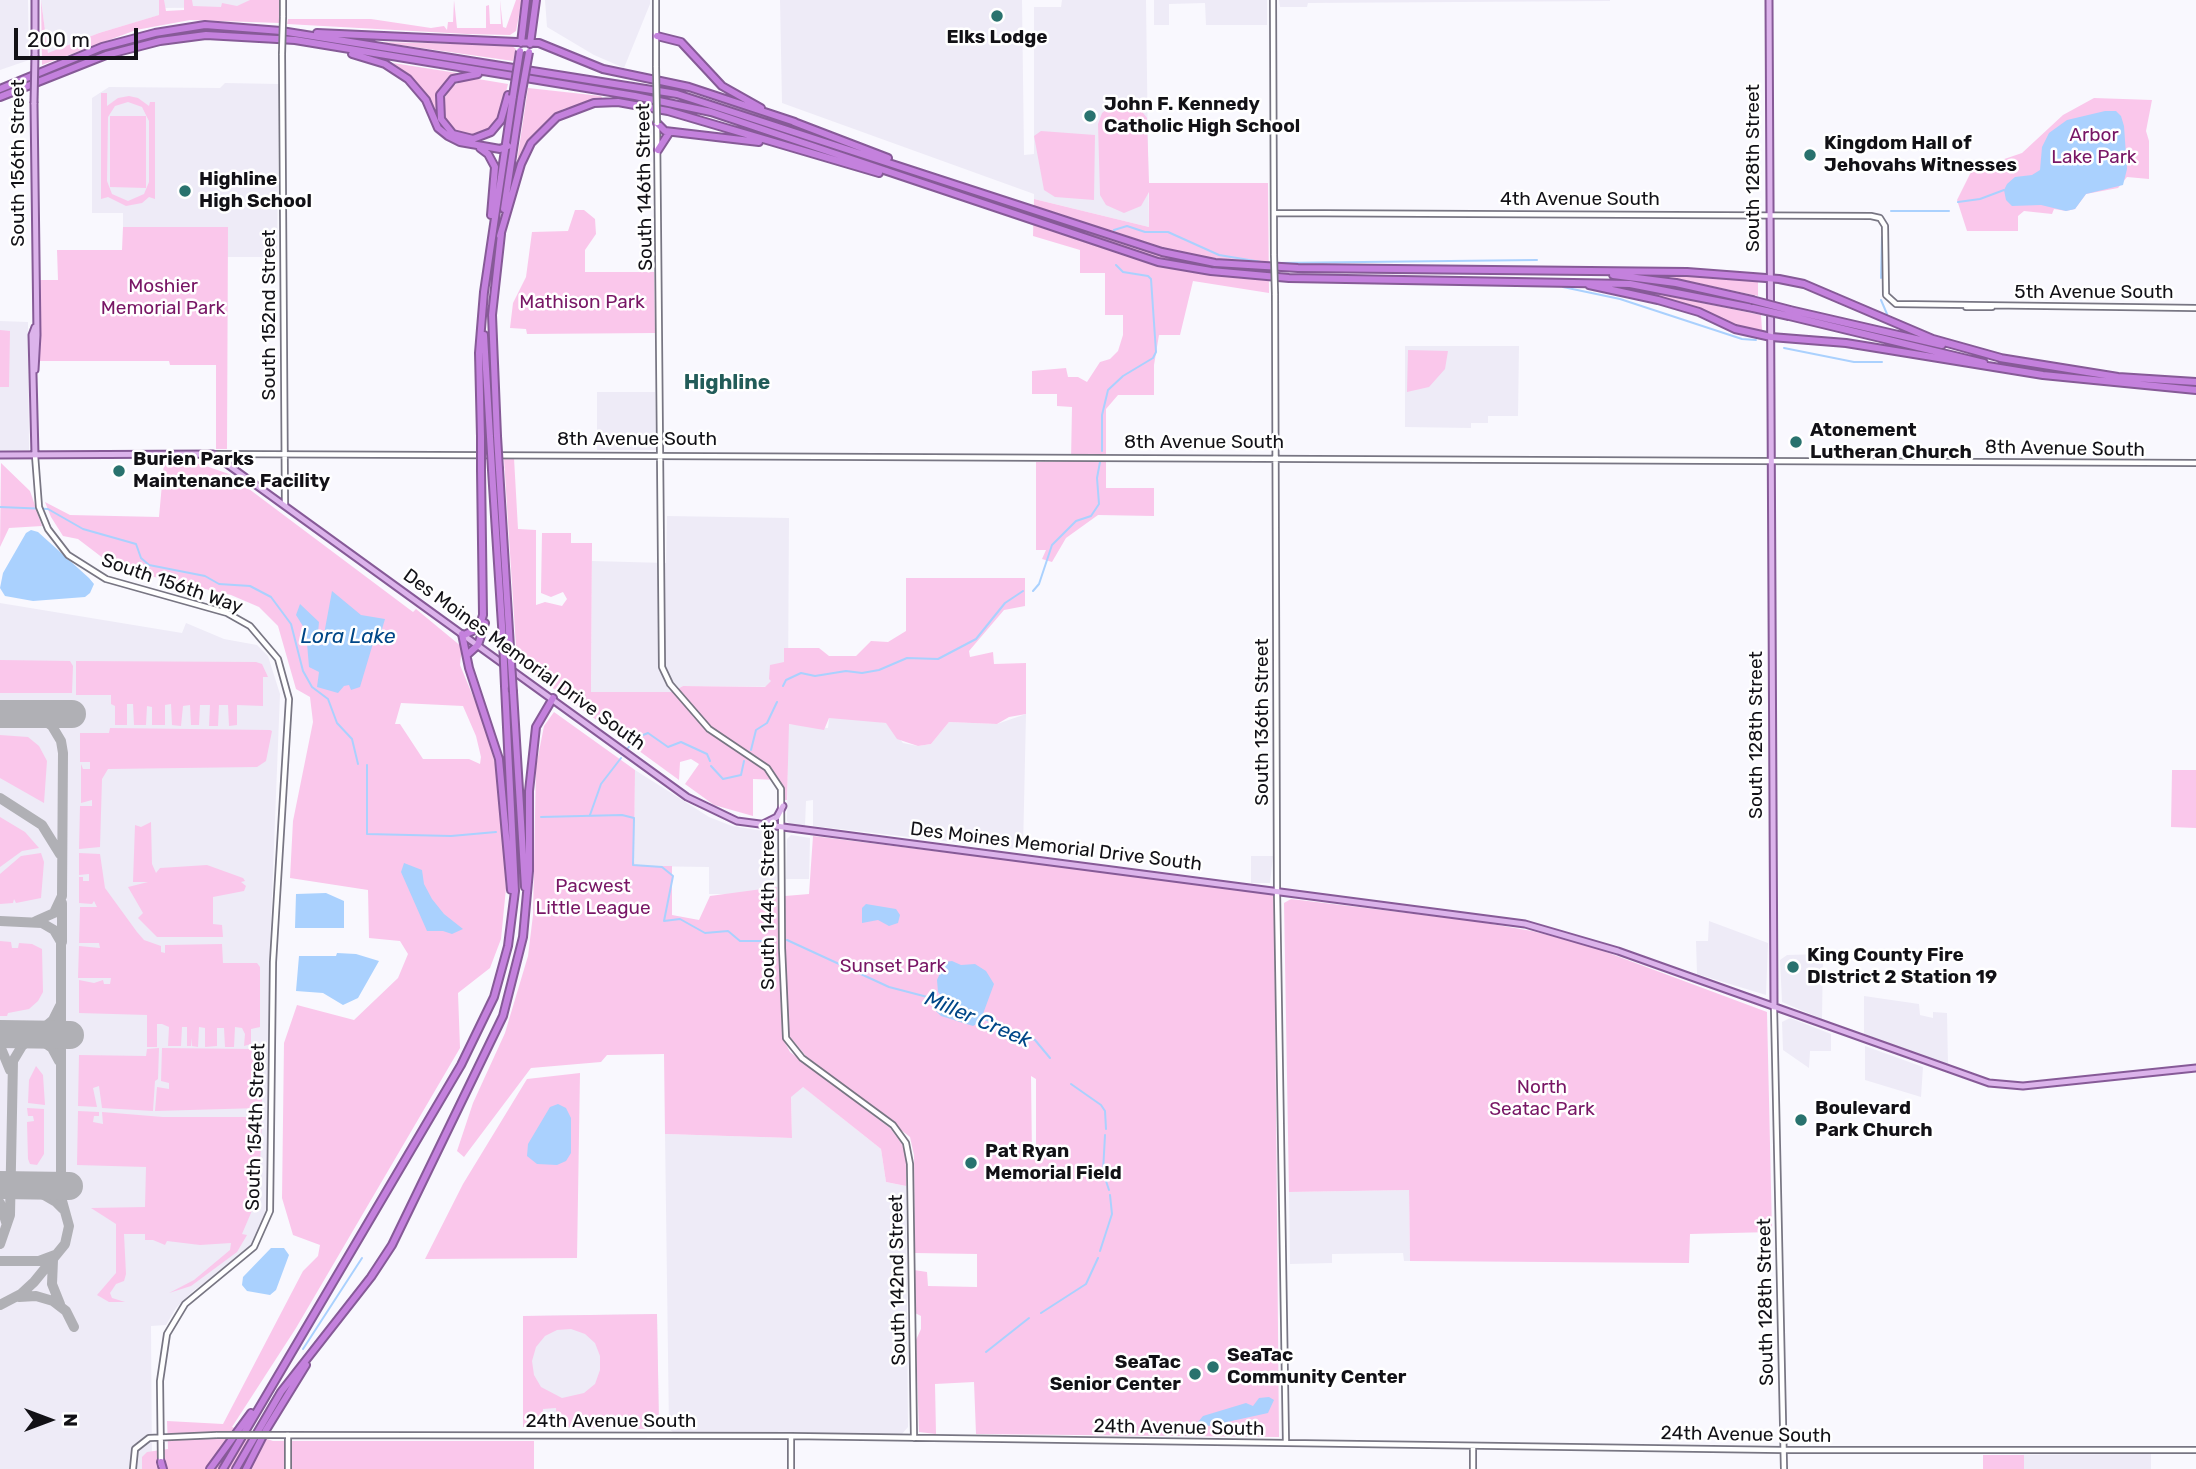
<!DOCTYPE html>
<style>
body{margin:0}
#map{position:relative;width:2196px;height:1469px;overflow:hidden;background:#f9f8fe;font-family:Rubik,sans-serif}
canvas{display:block}
.north{position:absolute;left:14px;top:1385px;width:70px;height:70px;-webkit-text-stroke:5px #fff;paint-order:stroke;rotate:90deg;font-size:19px;font-weight:700;line-height:28px;text-align:center;color:#121116}
.north::after{content:'';display:block;margin:auto;width:24px;height:32px;background:#121116;clip-path:polygon(50% 0,100% 100%,50% 72%,0 100%)}
.scale{position:absolute;left:14px;top:28px;width:124px;height:32px;box-sizing:border-box;border:4px solid #121116;border-top:0;padding-left:9px;font-size:21px;line-height:24px;white-space:nowrap;color:#121116;-webkit-text-stroke:5px #fff;paint-order:stroke}
</style>
<div id="map">
<canvas width="2196" height="1469"></canvas>
<div class="north">N</div>
<div class="scale">200 m</div>
</div>
<script>
const ctx = document.querySelector('canvas').getContext('2d');
ctx.lineJoin = 'round';
function fill(path, color) {
  ctx.fillStyle = color;
  ctx.fill(path, 'evenodd');
}
function shape(rows) {
  const path = new Path2D();
  for (const r of rows) {
    path.moveTo(r[0], r[1]);
    for (let i = 2; i < r.length; i += 2) path.lineTo(r[i], r[i + 1]);
  }
  return path;
}
function strokePath(path, color, width, dash) {
  ctx.strokeStyle = color;
  ctx.lineWidth = width;
  ctx.lineCap = dash ? 'butt' : 'round';
  ctx.setLineDash(dash || []);
  ctx.stroke(path);
}
function label(font, color, halo, rows, align = 'center') {
  ctx.font = font + ' Rubik,sans-serif';
  ctx.lineWidth = 5;
  ctx.setLineDash([]);
  ctx.textBaseline = 'middle';
  ctx.strokeStyle = halo;
  ctx.fillStyle = color;
  for (const [text, x, y, turn = 0] of rows) {
    ctx.save();
    ctx.translate(x, y);
    ctx.rotate((+turn || 0) * Math.PI / 180);
    ctx.textAlign = isNaN(turn) ? turn : align;
    if (halo) ctx.strokeText(text, 0, 0);
    ctx.fillText(text, 0, 0);
    ctx.restore();
  }
}
fill(shape([
 [0,0,28,0,29,60,0,70],
 [41,0,159,0,160,15,99,33,48,54],
 [161,0,276,0,276,7,161,8],
 [545,0,650,0,650,4,624,68,594,55,547,27],
 [780,0,1022,0,1024,155,1034,154,1034,7,1061,7,1062,0,1146,0,1149,227,1034,199,1034,194,782,103],
 [1154,0,1267,0,1267,25,1206,25,1205,3,1169,4,1169,25,1154,25],
 [1279,0,1610,0,1610,1,1308,3,1307,7,1280,7],
 [225,83,279,84,277,257,227,257,227,227,123,227,123,213,92,213,92,98,109,87,220,88],
 [0,321,28,322,29,450,0,450],
 [1405,346,1519,346,1518,416,1488,416,1488,423,1471,423,1471,428,1405,427],
 [597,392,655,392,656,450,597,450],
 [667,516,789,518,788,687,683,686,672,692,591,692,592,561,666,563],
 [0,603,182,633,186,623,224,639,257,645,268,656,280,694,270,945,268,1201,261,1228,250,1246,236,1261,193,1291,176,1308,166,1325,151,1326,152,1469,0,1469],
 [1026,714,1023,850,813,826,813,800,806,801,805,826,791,825,787,821,788,724,828,728,829,718,842,717,887,723,903,743,918,746,931,744,949,722,997,724],
 [635,770,709,817,732,826,776,833,777,894,709,894,709,867,634,866],
 [791,835,810,838,809,879,786,879,787,839],
 [1251,856,1273,856,1270,883,1251,883],
 [1709,921,1768,943,1766,995,1697,974,1696,941,1708,941],
 [1823,954,1822,1019,1782,1002,1780,960,1787,955],
 [1864,996,1919,1004,1920,1015,1933,1018,1933,1012,1947,1013,1948,1065,1864,1034],
 [1790,1018,1831,1034,1831,1051,1810,1051,1809,1068,1783,1050,1782,1022],
 [1865,1046,1923,1067,1921,1097,1865,1080],
 [802,1086,881,1149,886,1182,906,1186,908,1427,902,1434,673,1432,669,1429,665,1134,792,1138,791,1096],
 [1409,1190,1410,1261,1404,1261,1403,1253,1332,1254,1332,1263,1290,1264,1289,1192],
 [657,1314,659,1425,654,1429,523,1427,523,1316],
 [2151,1454,2151,1469,1983,1469,1983,1455]
]), '#eeebf7');
fill(shape([
 [41,0,48,53,99,33,159,15,159,0,164,0,166,11,184,10,184,0,192,0,193,6,221,7,222,3,237,6,250,0,279,0,280,23,190,20,136,30,42,65],
 [454,0,457,28,486,28,486,6,489,5,490,24,501,24,500,0,503,27,506,28,516,0,522,0,516,31,510,35,467,34,287,24,288,19,371,19,431,28,444,26,447,30,448,22,453,22],
 [379,42,511,45,516,49,513,61],
 [393,63,457,73,443,85,436,102,436,113,419,85],
 [478,79,508,84,502,108,493,127,476,135,460,134,443,117,443,101,451,87,464,80],
 [528,88,601,96,603,99,563,109,546,122,528,141,516,168],
 [101,93,107,93,107,106,118,98,129,96,138,98,149,106,150,102,155,102,155,199,149,197,142,203,126,206,108,197,101,199],
 [128,102,142,107,149,121,149,182,144,194,128,201,112,194,107,181,108,117,115,106],
 [2094,98,2152,100,2146,131,2149,141,2149,179,2127,177,2118,188,2086,194,2075,209,2066,211,2054,209,2052,214,2024,211,2018,216,2018,231,1967,231,1957,200,1972,170,2022,153,2063,115],
 [1117,102,1136,104,1147,118,1149,183,1268,183,1269,293,1193,281,1180,335,1159,335,1154,365,1154,395,1118,395,1106,409,1106,488,1154,488,1154,516,1098,515,1066,538,1052,562,1042,559,1046,550,1036,550,1036,462,1071,461,1072,407,1057,406,1057,394,1032,394,1032,371,1066,368,1068,377,1078,377,1087,382,1100,362,1110,359,1118,351,1123,335,1123,315,1105,315,1105,273,1080,273,1080,250,1033,236,1034,199,1149,227,1149,192,1141,206,1124,213,1106,205,1100,195,1098,124,1102,113],
 [110,116,146,116,146,188,110,187],
 [1041,131,1095,135,1094,200,1055,197,1044,190,1034,136],
 [575,210,584,210,595,219,596,234,585,250,585,272,654,272,655,333,527,334,526,329,510,328,513,303,526,277,532,232,568,231],
 [123,227,228,227,227,449,216,449,216,365,170,365,169,361,39,361,40,280,58,280,57,250,122,250],
 [1660,274,1758,281,1758,296,1660,275],
 [1630,288,1761,315,1762,330,1745,328,1671,300,1625,289],
 [0,330,10,331,9,387,0,387],
 [1408,350,1448,351,1445,369,1429,387,1407,392],
 [514,458,518,529,536,530,536,605,545,602,562,606,567,599,563,592,551,597,541,593,542,533,571,533,571,543,592,543,591,692,672,692,683,686,765,687,771,681,769,679,770,665,784,662,784,648,819,648,829,656,856,656,871,641,888,642,906,631,906,578,1025,578,1025,606,1004,610,969,651,970,657,993,652,994,664,1026,663,1026,714,1009,717,997,724,949,722,931,744,918,746,897,739,886,723,829,718,824,730,789,724,787,800,779,800,777,780,753,779,753,816,714,805,685,784,699,764,691,759,680,762,679,780,517,662,504,459],
 [164,462,200,464,229,474,413,612,416,609,462,647,460,665,487,730,499,781,506,888,501,939,490,968,458,993,460,1048,296,1328,232,1427,273,1441,534,1441,534,1469,142,1469,142,1457,147,1452,168,1449,167,1421,223,1424,303,1271,318,1256,320,1245,293,1235,282,1198,284,1043,297,1005,354,1020,398,978,408,954,400,941,369,938,368,890,290,878,293,821,313,722,310,697,296,689,278,626,259,607,231,595,116,568,78,539,63,536,51,517,45,502,70,515,159,517],
 [401,703,463,706,476,736,481,757,480,764,469,759,423,759,400,724,395,724],
 [1,463,30,491,42,526,9,528,0,547],
 [0,660,70,661,73,666,72,693,0,693],
 [76,661,256,662,262,664,268,677,263,677,263,706,237,705,237,725,229,726,228,705,219,705,218,726,209,726,210,705,200,705,199,725,191,725,190,705,183,706,181,726,172,725,171,704,165,705,165,725,152,725,152,707,147,706,146,725,134,725,133,704,127,704,127,725,115,725,115,706,111,704,111,695,76,695],
 [554,712,635,770,634,862,635,866,672,866,672,915,699,920,710,896,777,887,782,1037,790,1052,890,1128,902,1144,906,1159,906,1186,886,1182,881,1149,803,1087,791,1097,792,1138,665,1134,664,1054,607,1055,601,1062,531,1068,464,1157,457,1151,473,1103,505,1033,528,956,533,915,536,767,544,726],
 [110,728,270,730,272,731,266,761,257,767,108,769,102,779,100,847,79,849,80,806,92,806,92,800,81,803,81,764,83,769,90,769,90,762,80,762,80,733,109,733],
 [0,735,28,737,39,746,47,761,44,803,0,778],
 [2172,770,2196,770,2196,828,2171,827],
 [0,817,25,832,39,848,22,851,0,867],
 [151,822,152,864,156,873,160,868,207,865,243,878,245,881,241,882,246,886,244,891,213,897,213,924,222,925,223,937,157,937,138,918,143,913,128,887,148,882,133,882,135,825,141,827],
 [813,836,1274,893,1279,1437,976,1434,974,1382,935,1384,936,1434,919,1432,916,1340,921,1329,921,1316,915,1313,914,1270,927,1272,928,1286,977,1287,977,1254,915,1253,914,1155,910,1137,806,1056,790,1037,787,1023,785,896,809,894],
 [1031,1076,1036,1079,1036,1157,1032,1157],
 [41,853,44,862,41,898,16,903,14,899,13,903,0,904,0,874,21,856],
 [79,853,100,854,105,888,137,932,144,940,161,946,161,952,165,953,165,945,222,944,223,963,257,963,260,967,260,1027,251,1029,251,1044,244,1046,245,1034,242,1028,235,1027,234,1047,225,1047,224,1028,217,1028,217,1046,205,1047,205,1028,199,1027,198,1047,192,1046,191,1038,191,1046,187,1046,187,1027,182,1027,181,1046,168,1046,169,1027,162,1024,157,1024,157,1047,147,1047,147,1015,79,1013,79,980,94,983,103,980,104,984,110,984,111,978,78,978,79,946,100,948,99,943,79,943,80,907,97,907,94,901,92,904,79,903,79,877,83,877,83,881,89,881,89,874,79,875],
 [1291,899,1474,921,1532,931,1590,946,1767,1012,1772,1232,1690,1234,1689,1263,1410,1261,1409,1190,1289,1192,1284,903],
 [0,941,11,942,12,948,18,948,19,943,32,944,42,949,43,992,38,1001,29,1009,8,1013,7,1016,0,1016],
 [159,1048,158,1079,155,1081,153,1111,102,1108,99,1086,93,1088,97,1107,78,1106,79,1055,146,1056,147,1049],
 [162,1048,252,1049,251,1058,255,1062,262,1059,262,1105,260,1108,155,1111,157,1087,169,1089,169,1083,161,1081],
 [36,1066,43,1075,45,1105,28,1103,29,1080],
 [580,1073,577,1258,425,1259,463,1184,527,1079],
 [27,1108,44,1109,44,1154,37,1165,30,1164,28,1159,27,1122,34,1121,33,1116,28,1116],
 [78,1111,99,1112,99,1116,94,1116,93,1122,103,1124,102,1112,163,1117,262,1117,259,1194,242,1234,247,1235,237,1252,191,1286,169,1293,194,1280,230,1250,231,1243,200,1245,167,1241,165,1245,153,1240,145,1240,145,1234,124,1234,126,1274,124,1281,116,1284,110,1293,112,1298,125,1302,109,1302,97,1295,116,1273,116,1224,91,1208,145,1207,146,1167,77,1165],
 [657,1314,659,1425,654,1429,557,1427,556,1408,543,1409,543,1427,523,1427,523,1316],
 [571,1329,585,1334,595,1343,600,1356,600,1370,595,1384,584,1393,562,1398,541,1387,534,1375,532,1361,536,1347,545,1336,557,1330],
 [1983,1455,2024,1455,2024,1469,1983,1469]
]), '#fac7eb');
fill(shape([
 [2105,111,2116,111,2121,116,2124,126,2127,169,2123,185,2086,194,2075,209,2066,211,2041,205,2012,206,2006,200,2004,190,2007,184,2015,177,2032,175,2040,170,2042,147,2049,133,2067,120],
 [31,530,38,532,89,578,94,584,90,593,85,597,33,601,5,596,0,588,3,573,26,533],
 [332,591,361,615,385,619,380,636,374,640,360,687,351,690,349,685,344,686,338,693,317,687,319,672,309,667,306,631,296,615,300,604,319,622,317,644,322,645],
 [404,863,422,870,424,884,432,899,444,914,463,929,452,934,443,931,427,931,401,872],
 [326,893,344,901,344,928,295,928,296,894],
 [866,904,896,909,900,915,898,923,889,926,878,920,862,923,862,908],
 [337,953,356,954,379,961,358,998,343,1005,323,993,296,991,299,956,336,956],
 [952,961,961,965,975,964,986,971,994,984,980,1022,973,1026,941,1016,935,1010,935,1003,942,997,938,992,937,980,945,962],
 [558,1104,566,1108,571,1118,571,1153,566,1161,557,1165,537,1164,527,1156,528,1144,550,1107],
 [271,1248,284,1248,289,1255,276,1290,270,1295,247,1291,242,1285,243,1277],
 [1269,1397,1274,1400,1268,1413,1209,1426,1198,1422,1203,1416,1246,1403,1253,1406,1259,1398]
]), '#aad1fe');
strokePath(shape([
 [1958,202,1980,199,2004,190],
 [1891,211,1949,211],
 [1114,230,1127,226,1145,232,1168,232,1219,255,1267,263],
 [1276,263,1537,260],
 [1881,278,1882,237],
 [1563,287,1620,299,1742,339,1756,340],
 [1881,300,1887,314],
 [1784,348,1854,362,1882,362],
 [1102,451,1102,415,1108,390,1123,376,1153,358,1156,352,1151,279,1148,276,1123,272,1116,265],
 [0,507,48,509,83,529,136,544,141,558,149,565,205,576,219,584,250,586,271,597,291,624,303,671,312,687,328,699,337,723,352,739,358,764],
 [1033,591,1039,584,1052,545,1076,521,1091,516,1099,504,1097,478,1100,462],
 [783,686,786,680,801,673,815,676,846,671,862,673,879,670,907,658,938,659,976,639,1005,603,1023,591],
 [628,748,636,738,648,733,668,747,681,742,707,754,710,761],
 [751,750,756,730,767,723,777,702],
 [367,765,367,834,451,836,496,832],
 [711,766,723,779,741,775,744,761],
 [590,815,601,784,621,758],
 [541,817,622,815,634,818,633,865,662,867,673,876,664,921,680,919,705,933,728,931,740,941,774,941],
 [787,940,889,987,939,1000],
 [980,1017,1035,1040,1050,1058],
 [1071,1084,1101,1105,1105,1111,1106,1129],
 [1105,1135,1103,1172,1109,1190],
 [1100,1251,1112,1214,1110,1195],
 [1041,1313,1086,1284,1098,1258],
 [303,1349,362,1258],
 [986,1352,1029,1318]
]), '#aad1fe', 2);
strokePath(shape([
 [22,714,39,717,52,726,61,741,63,753,62,896,54,913,36,921],
 [0,798,42,825,60,854],
 [0,921,42,923,54,930,61,942,61,1197,69,1226,65,1244,34,1282,21,1294,0,1305],
 [62,942,62,903],
 [0,1035,39,1039,52,1048,59,1061],
 [0,1046,10,1070],
 [0,1186,37,1191,56,1202,63,1209],
 [0,1203,6,1222],
 [0,1244,10,1215,13,1061,22,1046,53,1020,60,1006],
 [53,1260,52,1284,60,1304],
 [0,1261,39,1261,55,1255],
 [19,1297,36,1296,53,1301,66,1311,74,1327]
]), '#b0b0b5', 10);
strokePath(shape([
 [0,714,72,714],
 [0,1034,70,1035],
 [0,1185,69,1186]
]), '#b0b0b5', 28);
const minor = shape([
 [283,0,283,17],
 [656,0,656,67],
 [1273,0,1274,255],
 [282,54,285,505],
 [657,123,662,667,670,684,709,729,767,768,781,789,782,948,786,1038,802,1058,893,1125,906,1143,910,1164,914,1438],
 [1274,213,1871,216,1880,218,1885,226,1886,295,1896,304,2196,308],
 [1275,294,1277,891,1286,1443],
 [1966,307,1992,307],
 [213,454,2196,463],
 [35,455,39,507,48,529,68,555,106,579,227,613,250,626,278,659,289,699,273,962,270,1211,254,1247,185,1304,167,1334,160,1381,161,1465],
 [1774,1007,1784,1469],
 [286,1435,791,1436,1783,1450,2196,1450],
 [288,1435,288,1469],
 [791,1436,791,1469],
 [1473,1446,1473,1469],
 [133,1469,135,1449,149,1438,217,1435]
]);
const major = shape([
 [35,0,35,55],
 [1769,0,1774,1007],
 [34,103,37,335,35,370],
 [35,327,32,335,35,455],
 [0,455,213,454,687,797,737,821,1525,924,1618,951,1989,1083,2023,1086,2196,1068],
 [763,824,777,817,783,806]
]);
const highway = shape([
 [281,31,677,94,1162,252,1215,263,1298,268,1687,272,1779,279,1804,284,1933,339,2001,358],
 [317,33,539,43,603,69,689,87,795,122],
 [657,36,681,42,722,86,761,108],
 [521,43,526,0],
 [530,44,536,0],
 [352,54,385,64,408,79,426,100,438,128,448,136,460,142,500,149,508,146],
 [478,74,453,79,440,95,441,119,453,134,473,139,491,132,501,120,508,95],
 [0,89,102,47,155,33,205,25,281,31],
 [0,97,106,55,160,41,206,35,295,40,635,96,711,112,1158,262,1211,271,1289,278,1630,284,1753,308],
 [794,122,888,158],
 [657,123,665,131,759,142],
 [480,148,488,154,495,167,491,215],
 [658,150,669,133],
 [504,209,521,97],
 [500,236,521,164,531,143,557,117,594,103,618,102,668,111,879,173],
 [1613,275,1676,283,1752,300],
 [1589,285,1658,300,1699,312,1735,329,1771,337,1846,343,2043,375,2196,390],
 [1790,310,1942,345],
 [1789,316,1984,363],
 [484,335,490,437],
 [2000,358,2118,377,2196,382],
 [497,436,492,315,501,234],
 [481,437,479,353,484,292,513,96],
 [499,469,510,647],
 [492,470,503,641],
 [462,634,469,668,499,759,511,890],
 [464,635,479,628,483,615,481,470],
 [468,654,478,645,485,623],
 [513,692,525,887],
 [161,1462,163,1469],
 [210,1469,251,1413],
 [223,1469,461,1065,494,997,508,946,515,891,505,686],
 [236,1469,281,1392,371,1277,392,1245,503,1016,523,937,529,871,529,791,536,727,553,698],
 [246,1469,266,1430,306,1365]
]);
strokePath(minor, '#787683', 8);
strokePath(major, '#865a97', 9);
strokePath(highway, '#865a97', 10);
strokePath(minor, '#fff', 4.5);
strokePath(major, '#dcb3eb', 5);
strokePath(highway, '#c481dd', 6);
const minorBridge = shape([
 [282,54,283,17],
 [656,67,657,123],
 [1274,255,1275,294],
 [217,1435,286,1435]
]);
const majorBridge = shape([
 [34,103,35,55]
]);
const highwayBridge = shape([
 [513,96,520,51],
 [521,97,529,52],
 [1752,300,1790,310],
 [1753,308,1789,316],
 [497,436,499,469],
 [481,437,481,470],
 [490,437,492,470],
 [503,641,505,686],
 [510,647,513,692]
]);
strokePath(minorBridge, '#787683', 8, []);
strokePath(majorBridge, '#865a97', 9, []);
strokePath(highwayBridge, '#865a97', 10, []);
strokePath(minorBridge, '#fff', 4.5);
strokePath(majorBridge, '#dcb3eb', 5);
strokePath(highwayBridge, '#c481dd', 6);
for (const [x, y, r, color] of [
 [997,16,7,"#29726e"],
 [1090,116,7,"#29726e"],
 [1810,155,7,"#29726e"],
 [185,191,7,"#29726e"],
 [1796,442,7,"#29726e"],
 [119,471,7,"#29726e"],
 [1793,967,7,"#29726e"],
 [1801,1120,7,"#29726e"],
 [971,1163,7,"#29726e"],
 [1213,1367,7,"#29726e"],
 [1195,1374,7,"#29726e"]
]) {
  const dot = new Path2D();
  dot.arc(x, y, r, 0, 2 * Math.PI);
  ctx.fillStyle = color;
  ctx.fill(dot);
  strokePath(dot, '#fff', 2.5);
}
label('bold 19px', '#121116', '#fff', [
 ["Elks Lodge",997,38,"center"],
 ["John F. Kennedy",1104,105],
 ["Catholic High School",1104,127],
 ["Kingdom Hall of",1824,144],
 ["Jehovahs Witnesses",1824,166],
 ["Highline",199,180],
 ["High School",199,202],
 ["Atonement",1810,431],
 ["Lutheran Church",1810,453],
 ["Burien Parks",133,460],
 ["Maintenance Facility",133,482],
 ["King County Fire",1807,956],
 ["DIstrict 2 Station 19",1807,978],
 ["Boulevard",1815,1109],
 ["Park Church",1815,1131],
 ["Pat Ryan",985,1152],
 ["Memorial Field",985,1174],
 ["SeaTac",1227,1356],
 ["Community Center",1227,1378],
 ["SeaTac",1181,1363,"right"],
 ["Senior Center",1181,1385,"right"]
], 'left');
label('19px', '#781665', '#fff', [
 ["Arbor",2094,136],
 ["Lake Park",2094,158],
 ["Moshier",163,287],
 ["Memorial Park",163,309],
 ["Mathison Park",582,303],
 ["Pacwest",593,887],
 ["Little League",593,909],
 ["Sunset Park",893,967],
 ["North",1542,1088],
 ["Seatac Park",1542,1110]
]);
label('19px', '#121116', '#fff', [
 ["South 156th Street",19,163,-90],
 ["South 128th Street",1754,168,-90],
 ["South 146th Street",645,187,-91],
 ["4th Avenue South",1580,200],
 ["5th Avenue South",2094,293],
 ["South 152nd Street",270,315,-90],
 ["8th Avenue South",637,440],
 ["8th Avenue South",1204,443],
 ["8th Avenue South",2065,449,1],
 ["South 156th Way",172,584,19],
 ["Des Moines Memorial Drive South",524,660,36],
 ["South 136th Street",1263,722,-90],
 ["South 128th Street",1757,735,-90],
 ["Des Moines Memorial Drive South",1056,847,7],
 ["South 144th Street",769,906,-90],
 ["South 154th Street",256,1127,-88],
 ["South 142nd Street",898,1280,-91],
 ["South 128th Street",1766,1302,-91],
 ["24th Avenue South",611,1422],
 ["24th Avenue South",1179,1428,1],
 ["24th Avenue South",1746,1435,1]
]);
label('bold 21px', '#225c59', '#fff', [
 ["Highline",727,383]
]);
label('italic 21px', '#004788', '#fff', [
 ["Lora Lake",348,637],
 ["Miller Creek",978,1020,23]
]);
</script>
